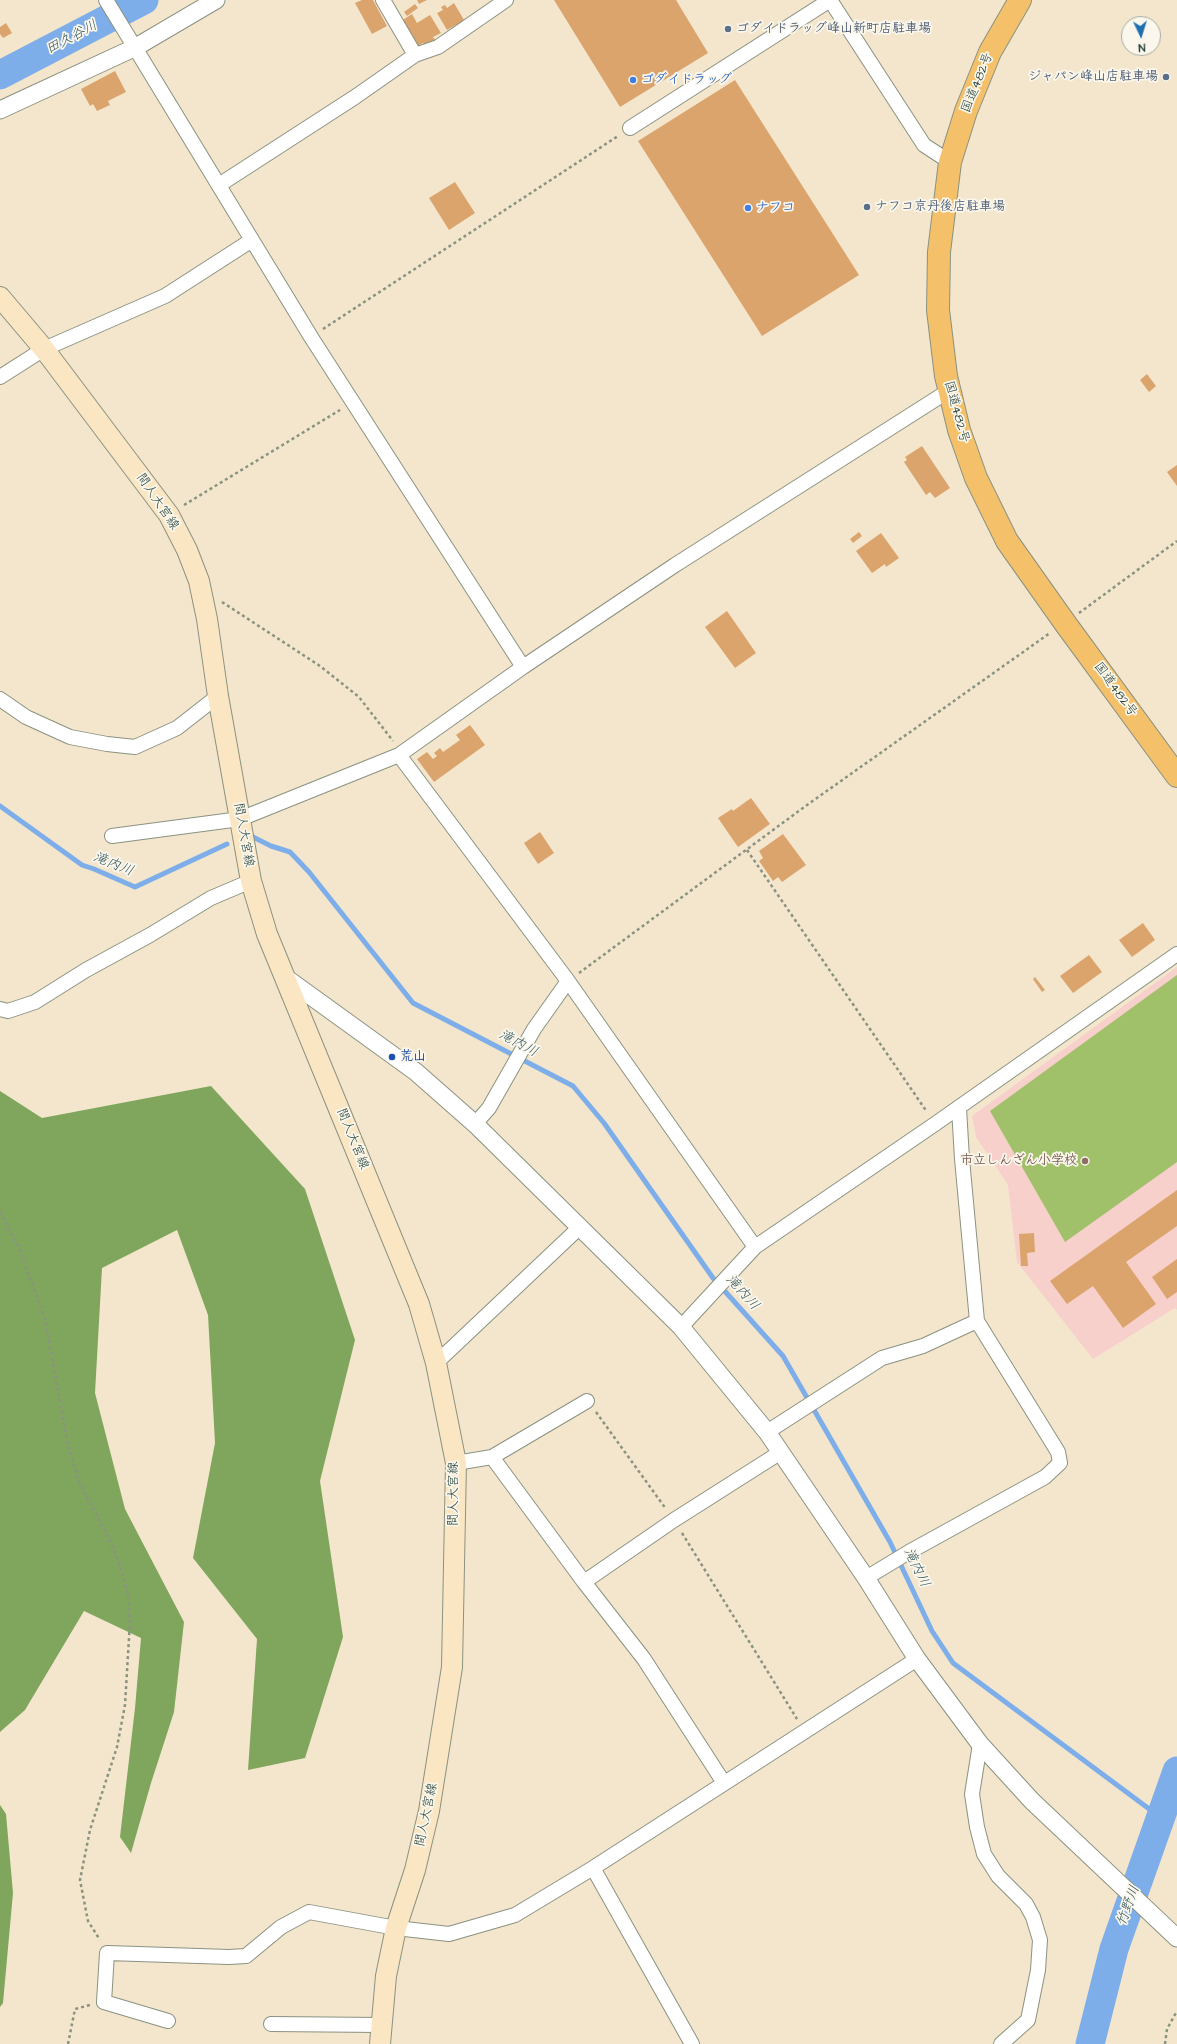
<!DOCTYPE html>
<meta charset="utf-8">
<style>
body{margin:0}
#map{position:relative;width:1177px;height:2044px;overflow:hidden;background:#f4e6cd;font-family:"Architects Daughter",sans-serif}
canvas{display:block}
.north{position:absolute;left:1121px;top:16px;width:40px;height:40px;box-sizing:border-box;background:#fbf7ec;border:1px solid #a3ada2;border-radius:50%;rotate:176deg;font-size:11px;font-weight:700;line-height:16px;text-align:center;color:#1f3d34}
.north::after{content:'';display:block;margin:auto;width:14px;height:18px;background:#1f6fb2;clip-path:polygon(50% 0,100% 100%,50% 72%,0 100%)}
</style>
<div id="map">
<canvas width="1177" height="2044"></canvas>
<div class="north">N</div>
</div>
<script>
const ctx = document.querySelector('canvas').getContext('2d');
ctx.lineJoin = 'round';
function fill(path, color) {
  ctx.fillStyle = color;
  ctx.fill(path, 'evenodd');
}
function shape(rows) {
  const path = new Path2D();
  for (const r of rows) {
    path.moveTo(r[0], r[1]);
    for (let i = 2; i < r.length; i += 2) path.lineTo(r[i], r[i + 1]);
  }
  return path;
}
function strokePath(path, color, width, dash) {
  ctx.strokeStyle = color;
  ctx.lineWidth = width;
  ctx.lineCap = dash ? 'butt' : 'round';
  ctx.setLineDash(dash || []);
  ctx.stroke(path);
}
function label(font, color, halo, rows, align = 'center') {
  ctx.font = font + ' "Architects Daughter","Klee One",sans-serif';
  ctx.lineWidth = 3.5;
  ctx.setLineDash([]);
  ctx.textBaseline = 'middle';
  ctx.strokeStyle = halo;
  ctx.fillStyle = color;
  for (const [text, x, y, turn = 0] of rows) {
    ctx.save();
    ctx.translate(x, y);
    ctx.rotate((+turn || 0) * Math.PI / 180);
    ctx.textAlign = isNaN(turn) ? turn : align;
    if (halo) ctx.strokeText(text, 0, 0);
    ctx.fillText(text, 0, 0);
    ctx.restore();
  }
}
fill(shape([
 [1177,967,1177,1310,1175,1308,1093,1359,1017,1262,1008,1185,976,1137,972,1116]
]), '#f7d0cb');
fill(shape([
 [1177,975,1177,1162,1065,1242,990,1111]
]), '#a0c069');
fill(shape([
 [211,1086,305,1189,355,1340,320,1481,343,1637,305,1758,248,1770,257,1639,193,1558,215,1443,208,1315,177,1230,102,1268,95,1393,125,1509,184,1622,174,1712,151,1783,131,1853,120,1837,135,1708,141,1638,84,1611,25,1710,0,1732,0,1091,42,1118],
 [0,1805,6,1814,13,1893,3,2003,0,2007]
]), '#80a65d');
strokePath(shape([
 [0,806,82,865,94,869,135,887,227,844],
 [253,837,271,846,290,852,309,872,413,1003,573,1086,604,1123,713,1278,783,1356,890,1542,932,1631,953,1663,1160,1817]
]), '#7daee9', 5);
strokePath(shape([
 [0,75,144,0],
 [1090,2044,1114,1949,1177,1771]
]), '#7daee9', 29);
fill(shape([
 [362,0,373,0,387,26,372,34,355,3],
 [417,0,427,0,419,4],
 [554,0,676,0,708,53,620,107],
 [454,3,464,20,461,23,462,25,460,27,458,24,447,30,437,13,443,10,441,7,445,5,447,8],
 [415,4,418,8,407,16,404,12],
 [412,14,417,23,430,15,441,33,433,37,436,41,426,48,423,43,416,47,401,21],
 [6,23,12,33,3,38,0,34,0,27],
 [115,71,126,92,108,101,110,105,97,111,93,104,90,106,81,89],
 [735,80,859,275,762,336,638,141],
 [455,182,475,213,449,230,429,198],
 [1147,374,1156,386,1149,392,1140,380],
 [922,446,950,488,935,498,930,492,926,495,904,462,907,460,905,457],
 [1177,465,1177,486,1167,472],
 [859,532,862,536,853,543,850,539],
 [881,533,899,558,886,567,885,564,872,573,856,551],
 [727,611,756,653,735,668,705,627],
 [470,725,485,745,434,782,417,759,427,752,433,759,437,756,434,753,440,748,443,752,460,740,456,735],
 [751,798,770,824,738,847,718,818,732,809,733,811],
 [540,832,554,853,538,864,524,843],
 [783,834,806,865,782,882,778,877,773,881,759,861,763,858,759,851],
 [1143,923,1155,940,1132,957,1119,940],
 [1089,955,1102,972,1073,993,1060,976],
 [1035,977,1045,990,1042,992,1033,979],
 [1177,1190,1177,1226,1126,1262,1156,1304,1123,1328,1093,1286,1067,1304,1050,1281],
 [1034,1233,1035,1252,1027,1253,1028,1266,1021,1266,1019,1234],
 [1177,1259,1177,1292,1167,1299,1152,1277]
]), '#dba46d');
const minor = shape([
 [106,0,311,337,523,667],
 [383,0,415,55],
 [830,0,924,145,950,162],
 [630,128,830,0],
 [219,185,355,97,415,55,438,47,506,0],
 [0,377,44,349,165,296,252,240],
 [0,699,26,717,70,737,107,744,135,747,177,728,218,696],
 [399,755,523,667,675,565,950,390],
 [112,836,240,819,399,755,568,981,755,1247,935,1124,1177,954],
 [0,1009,8,1011,35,1002,86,970,150,935,211,898,251,881],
 [475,1124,489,1108,534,1029,568,981],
 [681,1327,755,1247],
 [436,1363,580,1227],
 [767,1432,882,1358,923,1346,977,1321],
 [492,1457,584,1582,644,1659,724,1783],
 [456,1463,492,1457,587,1401],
 [866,1578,909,1552,1045,1477,1060,1463,1058,1452,977,1321,962,1159,959,1108],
 [584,1582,674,1520,781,1452],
 [980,1744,972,1794,977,1827,984,1854,998,1876,1026,1904,1033,1917,1040,1940,1038,1970,1028,2020,1001,2044],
 [593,1868,692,2044],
 [168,2021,104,2002,107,1953,229,1957,246,1956,281,1927,309,1912,396,1928,449,1934,515,1915,593,1868,917,1659],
 [271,2024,381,2025]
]);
const tertiary = shape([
 [0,110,136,47,216,0],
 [286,978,416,1072,475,1124,681,1327,767,1432,866,1578,917,1659,980,1744,1032,1801,1177,1938]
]);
const secondary = shape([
 [0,297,44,349,169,515,187,550,199,581,207,619,218,696,251,881,267,934,419,1304,436,1363,456,1463,452,1667,429,1811,415,1870,396,1928,386,1976,380,2044]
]);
const trunk = shape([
 [1020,0,990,52,966,111,950,162,939,252,938,310,946,376,959,430,976,478,1007,541,1065,623,1177,776]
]);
strokePath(minor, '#8a9280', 16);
strokePath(tertiary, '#8a9280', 19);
strokePath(secondary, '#8a9280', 22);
strokePath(trunk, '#8a9280', 24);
strokePath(shape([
 [323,329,618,136],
 [184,505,340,410],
 [222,602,320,666,359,697,393,741],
 [1079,613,1177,541],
 [747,850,927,1112],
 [579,973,807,805,1050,633],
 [0,1212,19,1248,45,1319,67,1440,79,1482,109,1539,120,1565,128,1594,130,1621,125,1705,117,1747,90,1830,80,1880,88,1921,100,1940],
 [596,1412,666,1509],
 [682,1533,797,1719],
 [68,2044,75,2009,90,2005],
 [1165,2044,1167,2029,1177,2011]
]), '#8a9280', 2.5, [3, 3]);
strokePath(minor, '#fff', 14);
strokePath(tertiary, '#fff', 17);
strokePath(secondary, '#fbe6c3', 20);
strokePath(trunk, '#f4c16a', 22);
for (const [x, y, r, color] of [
 [728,29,4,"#5c6f8a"],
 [1166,77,4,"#5c6f8a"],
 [633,80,4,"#3f7fe0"],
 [867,207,4,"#5c6f8a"],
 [748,208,4,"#3f7fe0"],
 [392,1057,4,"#1a4fb4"],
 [1085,1161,4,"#8d6e63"]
]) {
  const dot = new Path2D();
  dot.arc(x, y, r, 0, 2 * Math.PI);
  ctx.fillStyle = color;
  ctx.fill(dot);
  strokePath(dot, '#fbf7ec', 1.5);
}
label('bold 13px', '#4e5e75', '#fbf7ec', [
 ["ゴダイドラッグ峰山新町店駐車場",736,29],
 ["ジャパン峰山店駐車場",1158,77,"right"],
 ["ナフコ京丹後店駐車場",875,207]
], 'left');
label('bold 13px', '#366cbe', '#fbf7ec', [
 ["ゴダイドラッグ",641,80],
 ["ナフコ",756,208]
], 'left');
label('13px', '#1f3d34', '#fbf7ec', [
 ["国道482号",978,83,-68],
 ["国道482号",956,412,75],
 ["間人大宮線",157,502,56],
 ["国道482号",1115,690,54],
 ["間人大宮線",243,835,80],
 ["間人大宮線",352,1139,68],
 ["間人大宮線",454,1494,-90],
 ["間人大宮線",427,1815,-78]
]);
label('bold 13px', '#164399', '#fbf7ec', [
 ["荒山",400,1057]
], 'left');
label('bold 13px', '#785e54', '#fbf7ec', [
 ["市立しんざん小学校",1077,1161]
], 'right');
label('italic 14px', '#365961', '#fbf7ec', [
 ["田久谷川",72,38,-28],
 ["滝内川",113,865,22],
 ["滝内川",518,1044,28],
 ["滝内川",742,1293,48],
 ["滝内川",916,1568,64],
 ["竹野川",1129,1906,-70]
]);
</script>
